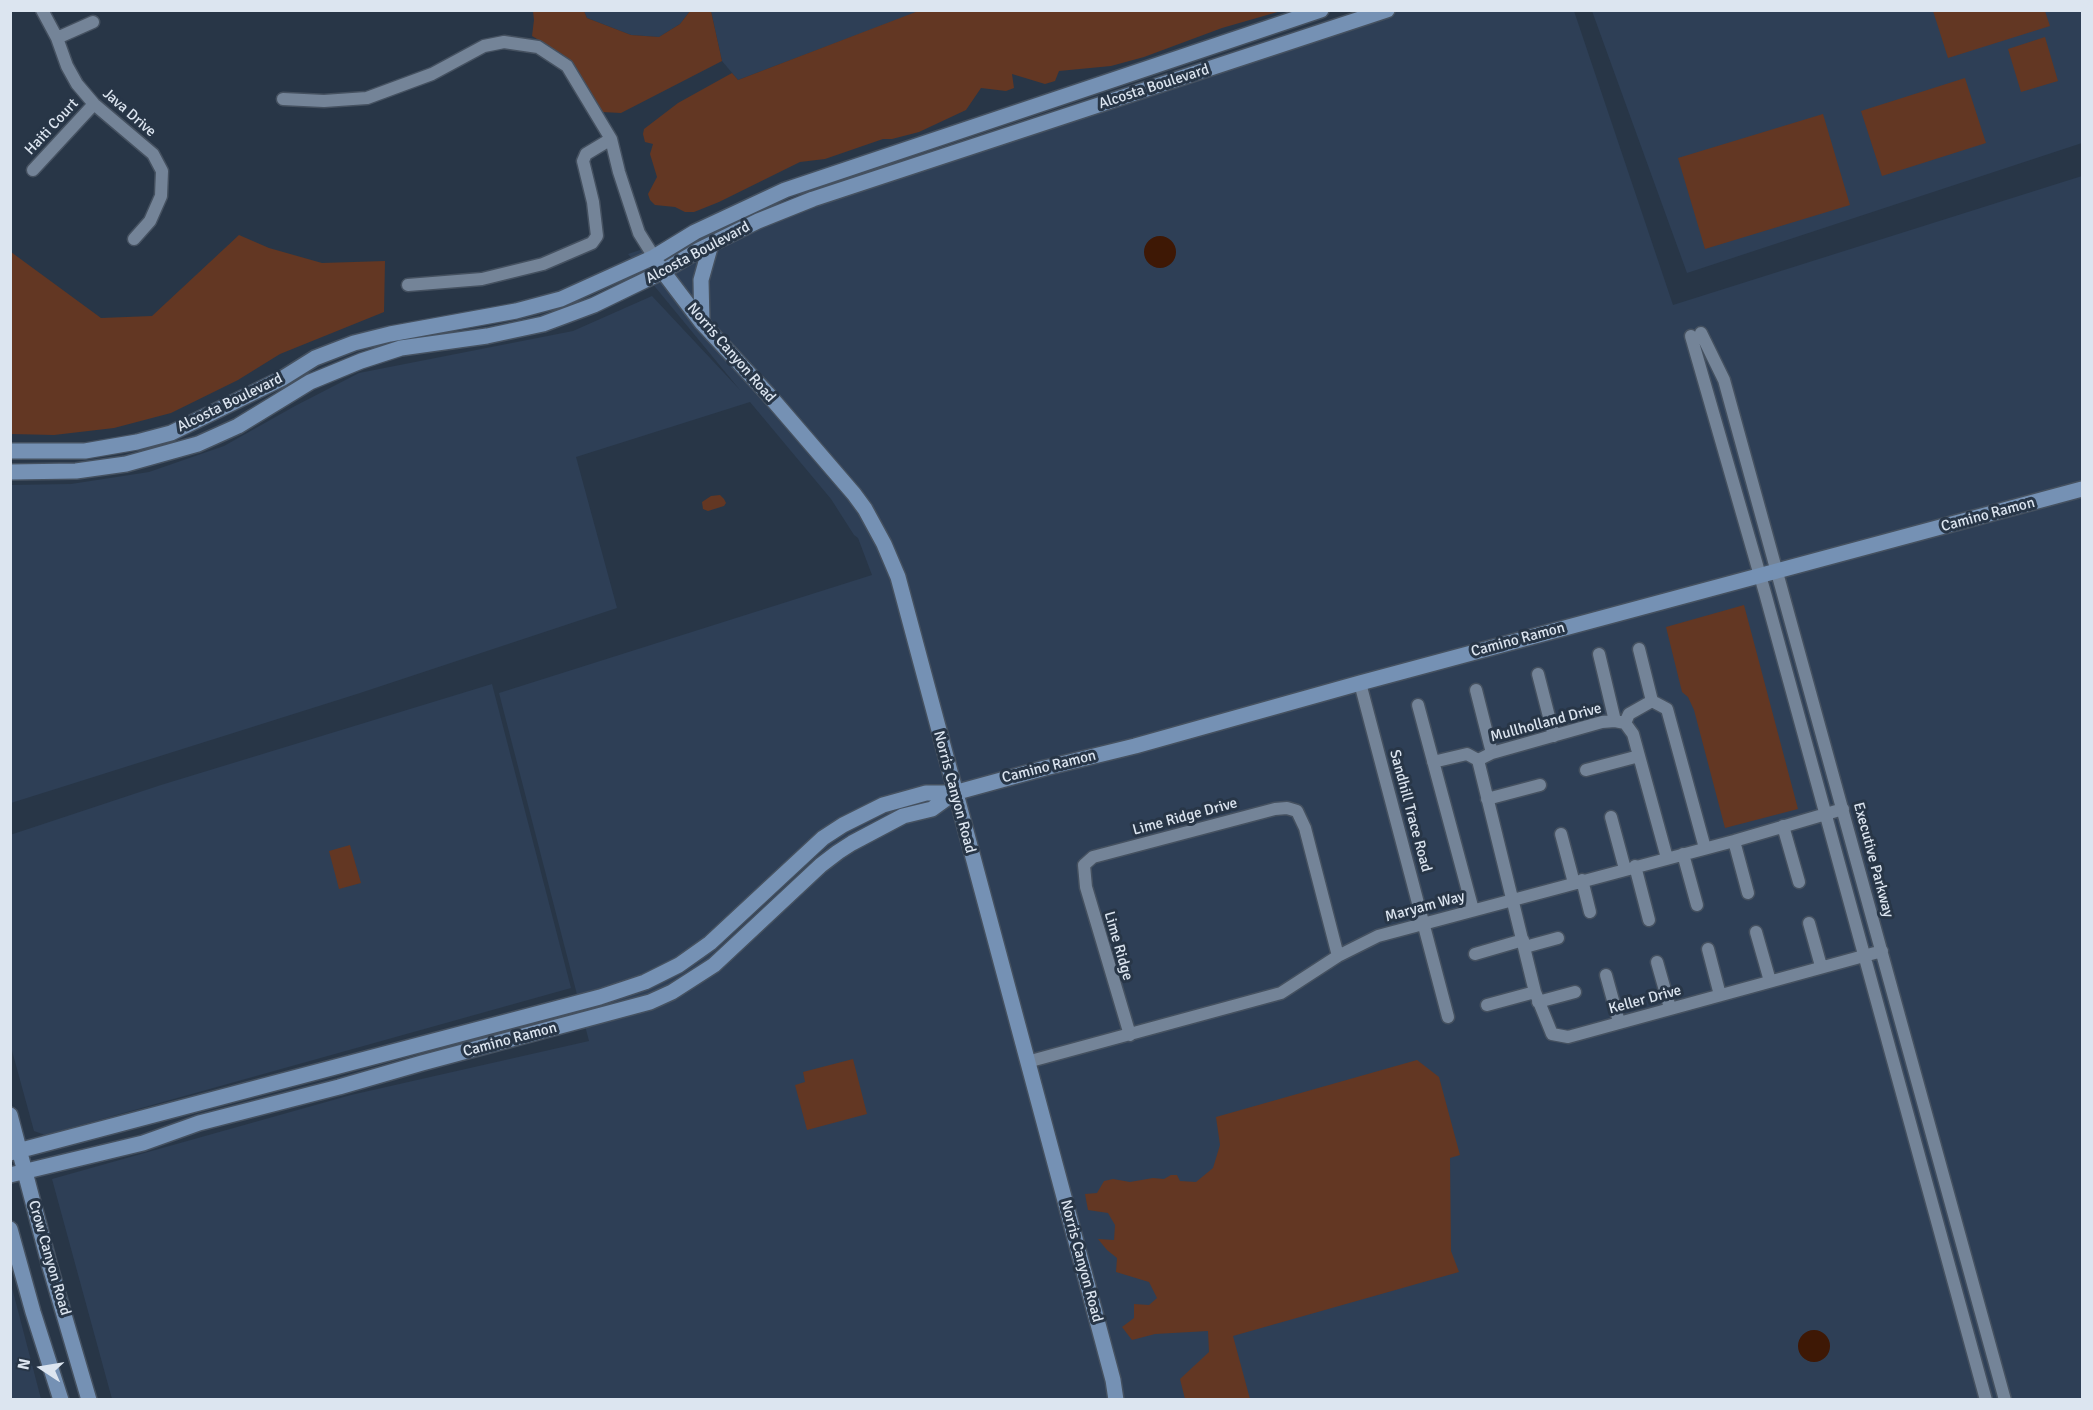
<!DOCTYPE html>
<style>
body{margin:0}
#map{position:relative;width:2093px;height:1410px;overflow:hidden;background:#283647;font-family:Signika,sans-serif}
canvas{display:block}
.frame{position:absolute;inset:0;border:12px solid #dce5f0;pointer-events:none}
.north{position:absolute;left:12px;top:1338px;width:60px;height:60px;-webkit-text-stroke:4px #283647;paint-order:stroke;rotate:282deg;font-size:16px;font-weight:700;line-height:24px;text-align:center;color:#dce5f0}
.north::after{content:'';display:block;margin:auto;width:21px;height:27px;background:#dce5f0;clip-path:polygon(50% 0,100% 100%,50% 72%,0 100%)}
</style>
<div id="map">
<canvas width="2093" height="1410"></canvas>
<div class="frame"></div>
<div class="north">N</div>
</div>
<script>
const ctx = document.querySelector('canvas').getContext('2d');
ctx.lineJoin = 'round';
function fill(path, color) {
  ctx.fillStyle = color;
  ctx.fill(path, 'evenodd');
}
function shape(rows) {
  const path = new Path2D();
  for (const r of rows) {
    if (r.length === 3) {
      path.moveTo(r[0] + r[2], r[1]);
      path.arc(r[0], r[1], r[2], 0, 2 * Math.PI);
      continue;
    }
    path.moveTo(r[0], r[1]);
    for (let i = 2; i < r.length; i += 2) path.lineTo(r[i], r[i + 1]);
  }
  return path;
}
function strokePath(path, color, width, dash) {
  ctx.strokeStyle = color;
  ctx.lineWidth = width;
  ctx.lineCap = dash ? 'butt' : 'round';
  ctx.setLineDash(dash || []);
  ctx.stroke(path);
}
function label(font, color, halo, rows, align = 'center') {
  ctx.font = font + ' Signika,sans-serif';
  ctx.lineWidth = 6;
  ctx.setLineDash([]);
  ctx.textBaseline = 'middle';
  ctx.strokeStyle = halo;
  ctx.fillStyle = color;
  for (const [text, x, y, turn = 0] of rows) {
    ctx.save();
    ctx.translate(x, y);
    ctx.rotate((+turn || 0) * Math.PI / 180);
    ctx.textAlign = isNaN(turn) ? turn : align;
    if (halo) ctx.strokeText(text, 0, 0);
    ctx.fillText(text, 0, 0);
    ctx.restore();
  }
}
fill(shape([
 [584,11,690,11,680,24,659,37,631,35,587,18],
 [711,11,921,11,738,80,722,61],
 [1357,11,1574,11,1673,305,2082,176,2082,1399,112,1399,52,1179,351,1095,589,1041,499,693,872,575,858,538,854,535,831,499,750,402,576,457,617,608,357,694,11,803,10,485,71,484,149,472,224,446,295,406,359,373,573,331,652,296,740,390,628,254],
 [1592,11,2082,11,2082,143,1687,273],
 [492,684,571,988,45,1135,34,1131,11,1047,10,835,161,785],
 [10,1284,11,1284,41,1399,11,1399]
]), '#2e3f56');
fill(shape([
 [921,10,1281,10,1281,11,1222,28,1144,57,1111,66,1059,71,1055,81,1045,84,1012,74,1014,88,1006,91,981,88,966,110,919,132,892,139,883,139,825,159,800,162,719,202,694,212,685,212,675,207,655,205,650,200,648,194,657,177,650,154,653,144,645,142,643,134,644,129,678,103,732,73,738,80],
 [533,11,584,11,587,18,631,35,659,37,680,24,690,11,711,11,722,61,621,113,602,112,575,67,562,54,532,36,534,20],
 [1933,11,2045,11,2050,26,1948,58],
 [2045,37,2058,81,2021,92,2008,49],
 [1965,78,1986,143,1882,176,1861,111],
 [1823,114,1850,205,1705,249,1678,158],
 [239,235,269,248,322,263,385,261,384,312,280,354,238,380,171,413,114,428,54,435,11,434,11,252,101,318,152,316],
 [720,495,724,499,726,503,724,506,708,511,703,509,702,502,711,496],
 [1744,605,1798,809,1725,828,1694,710,1688,697,1682,692,1666,627],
 [350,845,361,883,339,889,329,851],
 [853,1059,867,1114,807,1130,795,1085,805,1082,803,1072],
 [1417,1060,1439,1077,1460,1155,1450,1158,1451,1251,1459,1272,1233,1336,1250,1399,1185,1399,1180,1379,1209,1352,1208,1331,1155,1334,1132,1340,1122,1327,1134,1318,1134,1304,1149,1305,1157,1298,1149,1282,1116,1272,1117,1258,1107,1250,1098,1239,1114,1240,1115,1225,1108,1213,1088,1210,1085,1194,1097,1193,1104,1181,1113,1179,1130,1182,1153,1178,1164,1179,1171,1175,1177,1175,1180,1181,1196,1182,1213,1168,1220,1145,1216,1117]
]), '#633723');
fill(shape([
 [1160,252,16],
 [1814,1346,16]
]), '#3e1805');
const street = shape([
 [42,10,57,38,67,66,77,84,94,104,153,154,162,171,161,196,150,221,134,239],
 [57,38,93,22],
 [283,99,324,101,367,98,432,74,484,46,504,42,538,47,567,66,611,139,619,172,639,233,654,257],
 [33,170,94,104],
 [408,285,482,279,543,264,592,243,597,236,593,202,583,161,586,154,611,139],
 [1701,333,1724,380,2005,1400],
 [1691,336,1765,593,1986,1400],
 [1639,649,1652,701],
 [1599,654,1615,721],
 [1538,674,1554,736],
 [1360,683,1448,1017],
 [1476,690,1492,753],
 [1418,705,1473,910],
 [1625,723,1629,714,1652,701,1667,709,1705,848],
 [1433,762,1467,754,1478,760],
 [1586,770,1639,756],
 [1487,799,1540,785],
 [1611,817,1625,869],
 [1783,826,1799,882],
 [1561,834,1574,883],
 [1734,841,1748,893],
 [1683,854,1697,905],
 [1667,858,1633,734,1625,723,1615,721,1602,722,1492,753,1478,760,1535,992,1552,1034,1568,1037,1882,951],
 [1635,866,1649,920],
 [1582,880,1590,912],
 [1809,923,1821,966],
 [1756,932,1770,981],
 [1525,947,1558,938],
 [1708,949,1720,995],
 [1475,954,1523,940],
 [1657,962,1670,1008],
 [1606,975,1619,1022],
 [1538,1002,1575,992],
 [1487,1005,1535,992],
 [1130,1035,1086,887,1084,865,1093,857,1275,809,1287,808,1297,811,1305,828,1338,956],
 [1027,1062,1281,993,1338,956,1378,936,1734,841,1843,809]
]);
const secondary = shape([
 [658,265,702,323,767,393,854,494,865,509,884,544,898,577,1113,1380,1116,1400],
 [702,323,701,280,711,244],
 [10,451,85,451,137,442,171,433,283,378,315,358,354,343,390,334,516,311,561,299,654,257,695,232,785,190,1321,10],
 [10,472,76,471,126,464,198,444,238,426,310,382,361,361,401,348,487,336,543,324,594,305,662,272,699,250,758,221,813,199,1387,10],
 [10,1115,50,1267,89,1400],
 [10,1153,600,997,645,982,679,965,710,943,823,838,843,825,883,805,926,793,954,793,1045,768,1135,746,1360,683,2082,489],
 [10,1175,143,1143,199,1123,339,1087,422,1063,650,1002,672,992,714,965,821,865,838,852,852,843,903,816,932,809,954,793],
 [10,1229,33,1312,61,1400]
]);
strokePath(street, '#455160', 15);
strokePath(secondary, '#455160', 18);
strokePath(street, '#748498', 12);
strokePath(secondary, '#7591b4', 15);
label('15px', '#dce5f0', '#283647', [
 ["Alcosta Boulevard",1154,87,-18],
 ["Java Drive",129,113,41],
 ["Haiti Court",52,127,-47],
 ["Alcosta Boulevard",698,253,-28],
 ["Norris Canyon Road",731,353,49],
 ["Alcosta Boulevard",230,403,-26],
 ["Camino Ramon",1988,515,-15],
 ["Camino Ramon",1518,640,-15],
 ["Mullholland Drive",1546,723,-15],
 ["Camino Ramon",1049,767,-14],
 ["Norris Canyon Road",954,792,75],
 ["Sandhill Trace Road",1410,811,75],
 ["Lime Ridge Drive",1185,817,-15],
 ["Executive Parkway",1873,860,75],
 ["Maryam Way",1425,907,-15],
 ["Lime Ridge",1118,946,74],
 ["Keller Drive",1645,1000,-15],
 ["Camino Ramon",510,1040,-15],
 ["Crow Canyon Road",49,1258,74],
 ["Norris Canyon Road",1081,1261,75]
]);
</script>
